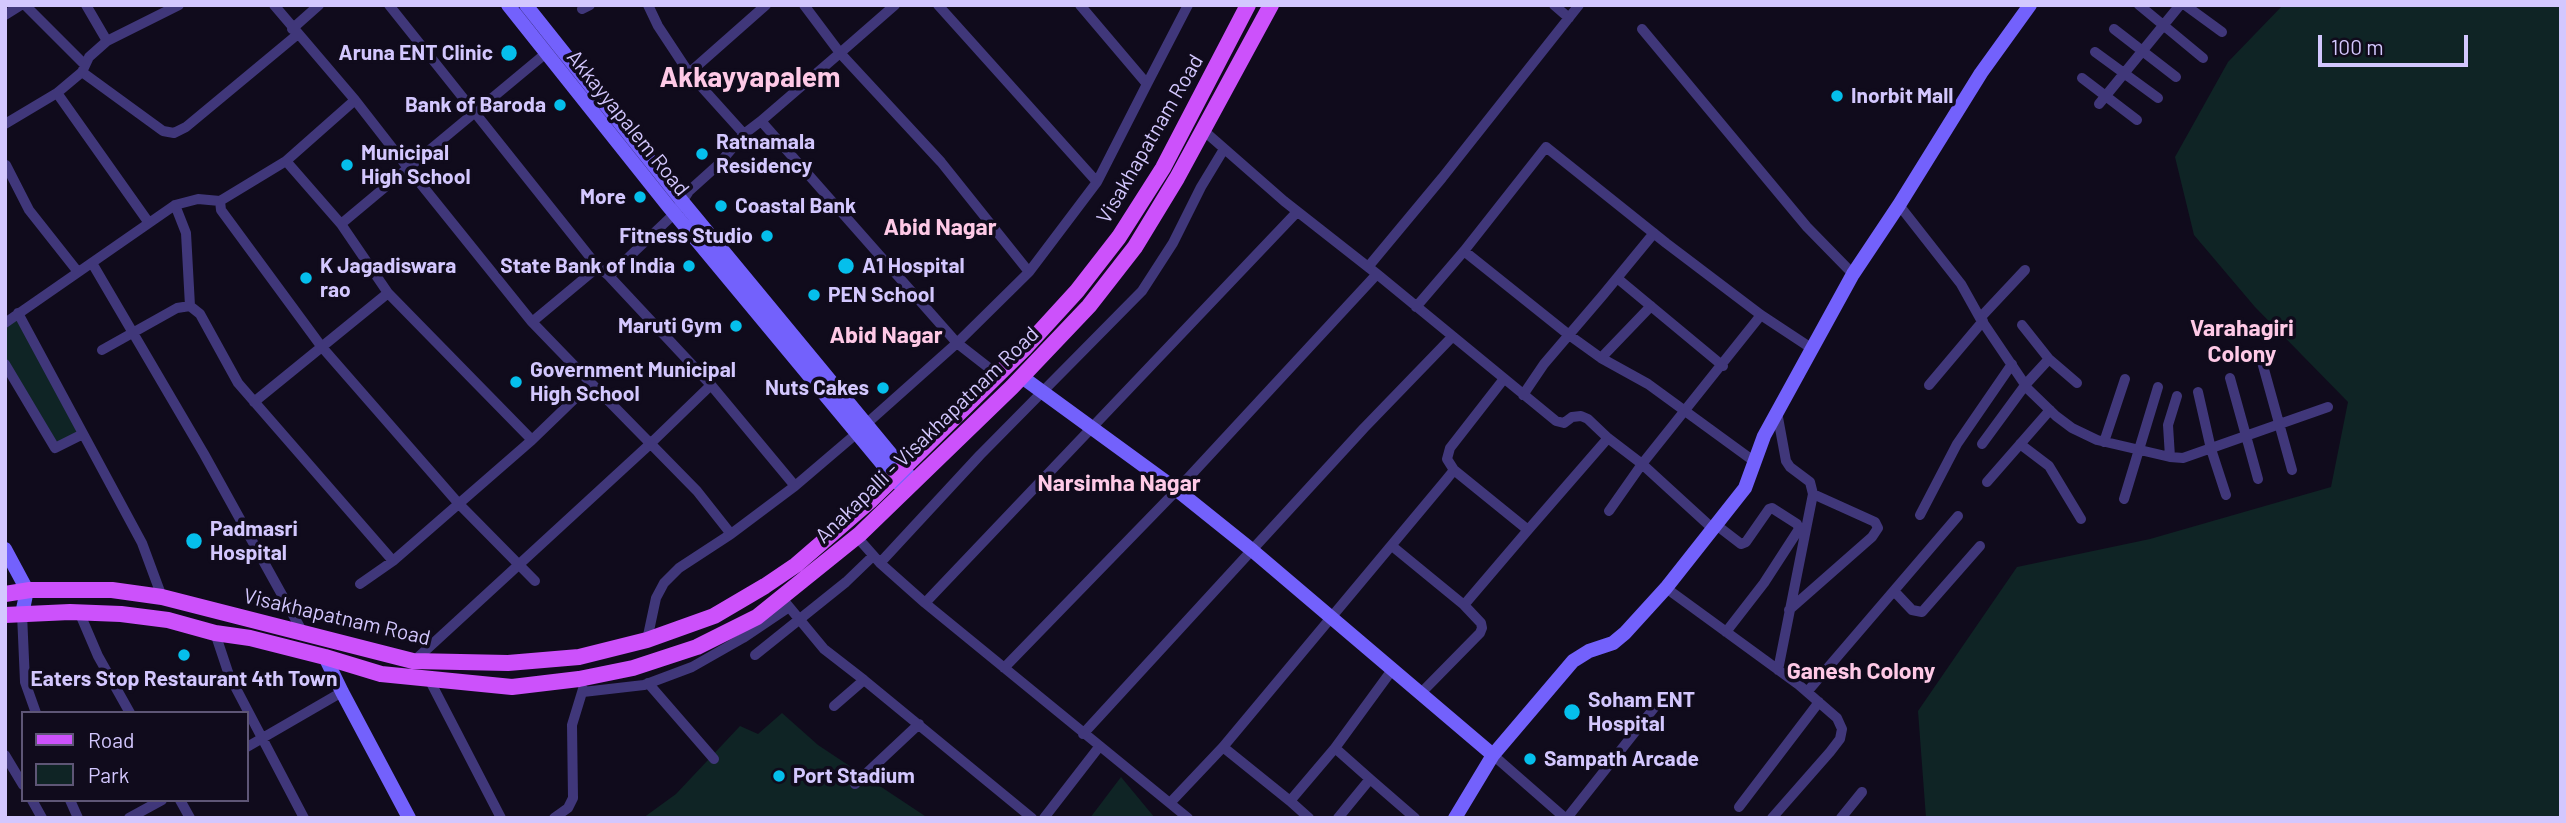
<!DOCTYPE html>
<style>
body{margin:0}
#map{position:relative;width:2566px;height:823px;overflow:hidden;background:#100b1c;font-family:Barlow,sans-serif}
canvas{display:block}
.frame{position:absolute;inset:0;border:7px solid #d3c7fe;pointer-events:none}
.legend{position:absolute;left:21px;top:711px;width:228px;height:91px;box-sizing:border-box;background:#100b1c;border:2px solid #5e5676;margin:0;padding:9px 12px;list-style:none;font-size:21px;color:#d3c7fe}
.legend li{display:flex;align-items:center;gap:14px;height:35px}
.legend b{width:35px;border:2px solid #5e5676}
.scale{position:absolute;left:2318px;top:35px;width:150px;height:32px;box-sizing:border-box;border:4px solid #d3c7fe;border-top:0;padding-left:9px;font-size:21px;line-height:24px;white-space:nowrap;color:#d3c7fe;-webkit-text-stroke:5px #100b1c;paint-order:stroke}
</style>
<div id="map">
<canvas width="2566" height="823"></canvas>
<div class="frame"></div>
<ul class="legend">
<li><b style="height:9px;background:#cc51fb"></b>Road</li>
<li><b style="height:19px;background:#0f2425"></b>Park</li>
</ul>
<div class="scale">100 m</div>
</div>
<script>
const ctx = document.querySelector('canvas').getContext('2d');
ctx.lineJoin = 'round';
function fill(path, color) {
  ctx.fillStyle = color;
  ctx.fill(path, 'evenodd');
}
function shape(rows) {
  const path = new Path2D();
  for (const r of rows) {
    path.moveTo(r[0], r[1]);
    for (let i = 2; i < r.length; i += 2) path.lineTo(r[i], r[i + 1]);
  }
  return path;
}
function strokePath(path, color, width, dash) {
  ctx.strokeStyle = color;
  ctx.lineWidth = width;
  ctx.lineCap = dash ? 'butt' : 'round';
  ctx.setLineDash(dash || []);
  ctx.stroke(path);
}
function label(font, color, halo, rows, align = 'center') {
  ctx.font = font + ' Barlow,sans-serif';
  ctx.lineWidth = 7;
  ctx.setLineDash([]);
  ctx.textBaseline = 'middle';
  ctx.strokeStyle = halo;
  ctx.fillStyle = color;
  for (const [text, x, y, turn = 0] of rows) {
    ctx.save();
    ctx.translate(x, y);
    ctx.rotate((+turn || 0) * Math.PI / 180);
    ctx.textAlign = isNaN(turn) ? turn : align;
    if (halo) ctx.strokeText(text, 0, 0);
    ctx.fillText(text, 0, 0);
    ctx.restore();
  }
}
fill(shape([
 [2283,5,2561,5,2561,818,1926,818,1918,711,2017,567,2150,539,2331,487,2348,402,2255,307,2194,235,2175,157,2228,62],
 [18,313,83,434,55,448,5,364,5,323],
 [782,713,818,745,928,818,643,818,676,794,740,726,758,734],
 [1121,777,1155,818,1090,818]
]), '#0f2425');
strokePath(shape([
 [25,5,84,64],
 [86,5,107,41],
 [389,5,598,267],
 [648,5,658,26,689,73,744,134],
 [804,5,840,53,895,5],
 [938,5,1097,182,1029,272],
 [1080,5,1147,84,1097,182],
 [1554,5,1569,18],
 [2139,5,2203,58],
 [2185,5,2222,32],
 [582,9,590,5],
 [5,15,21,5],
 [292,29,319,5],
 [1642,29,1807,227,1853,274],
 [2114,29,2176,77],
 [2095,52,2158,98],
 [545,54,408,168,532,322,598,267,609,276],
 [82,72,163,131,174,133,186,127,298,34],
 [689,73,766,5],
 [2082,78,2137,120],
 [1147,84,1188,5],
 [2099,104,2180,5],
 [761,121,840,53,941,162,1029,272,957,343,865,425],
 [5,124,57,93],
 [1203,130,1284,201,1377,274,1556,421,1564,423,1572,417,1581,416,1588,419,1608,438,1642,464,1712,528],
 [286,161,341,224],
 [6,165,29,210,78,272],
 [220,201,221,210,321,346,459,504,535,581],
 [175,205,186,233,190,306],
 [1899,205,1961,284,1980,318,2028,389,2056,416,2072,428,2097,440,2170,457,2183,458,2328,407],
 [149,223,57,93,82,72,89,57,107,41,179,5],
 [1464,251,1569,335,1601,358,1648,384,1755,462],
 [92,263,204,454,302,631],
 [1368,267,1442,178,1579,5],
 [1617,278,1723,366],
 [388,293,532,440],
 [1416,307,1464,251,1546,147,1666,243,1761,315,1811,348],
 [18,313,142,543,162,597],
 [1980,318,2025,270],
 [5,323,175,205,198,199,220,201,286,161,355,100,274,5],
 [2022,325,2049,359,2077,383],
 [102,350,177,308,190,306,200,314,238,383,393,561],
 [1601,358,1651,306],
 [2262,362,2292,470],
 [5,364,55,448,83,434],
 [2230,378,2258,479],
 [591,383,697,491,731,534,795,486],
 [711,385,795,486,856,434],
 [1929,385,1983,321],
 [2198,392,2211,449,2226,495],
 [1523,395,1544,364,1603,295,1654,233],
 [254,402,388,293,341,224,408,168,355,100],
 [1777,412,1786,461,1790,467,1810,482,1813,494,1778,670],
 [2104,442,2125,379],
 [1982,444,2026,384,2049,359],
 [2020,444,2049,466,2081,519],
 [2170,457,2168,425,2177,396],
 [1454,470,1528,530,1464,605],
 [1987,482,2050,410],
 [2124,499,2158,387],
 [1609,511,1642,464,1761,315],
 [1920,515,1957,444,2012,364],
 [1715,524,1741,544,1746,542,1769,509,1772,508,1797,524,1799,529,1764,583,1726,632],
 [1528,530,1608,438],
 [857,537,880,563,925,603,1188,818],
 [1392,546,1464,605,1481,623,1482,628,1480,633,1421,693],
 [880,563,980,455,1142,291,1173,243,1201,187,1224,149],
 [360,584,393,561,532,440,591,383,532,322],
 [1666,588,1799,685,1837,718,1842,729,1840,739,1830,752,1772,818],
 [1895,592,1912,610,1922,612,1980,546],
 [785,602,824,649,864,680],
 [925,603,1297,212],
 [1789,610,1872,537,1878,528,1875,522,1813,494],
 [22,614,25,682,36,713],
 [80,614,98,656,130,713],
 [215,633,229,675,304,818],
 [647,640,656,598,664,583,679,568,731,534],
 [755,655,846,582,873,556],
 [414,661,649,445,711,385,609,276,675,213,689,191,719,164,744,134,761,121,957,343,998,375],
 [1004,668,1177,490,1377,274],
 [429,679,501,818],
 [648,683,714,759],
 [583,692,644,685,692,667,743,638,789,607],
 [1807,692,1958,516],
 [834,706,864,680,1032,818],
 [1083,734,1364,428,1452,337],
 [247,747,342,692],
 [1223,747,1290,801,1335,748,1392,670],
 [1335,748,1370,779,1338,818],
 [5,755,23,785],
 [1493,755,1565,818],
 [1370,779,1415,818],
 [855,784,919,724],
 [32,800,42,818],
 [70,800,78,818],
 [180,800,190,818],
 [1290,801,1309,818],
 [1170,803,1223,747,1446,480,1454,470,1447,459,1450,448,1503,380],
 [1739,807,1819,702],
 [129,818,162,800],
 [554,818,568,808,573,798,572,725,583,689],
 [1044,818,1099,747],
 [1567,818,1654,708],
 [1841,818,1862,792]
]), '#40377a', 10);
strokePath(shape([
 [508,5,668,206,899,484],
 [526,5,682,201,914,482],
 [1022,377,1177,490,1253,551,1493,755],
 [5,549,27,590,22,614],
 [325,657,342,692,409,818],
 [1455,818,1493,755,1573,661,1589,651,1613,643,1625,633,1666,588,1745,488,1764,436,1853,274,1899,205,1981,73,2030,5]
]), '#7361fc', 14);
strokePath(shape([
 [5,594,30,590,112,590,162,597,413,661,508,663,579,657,647,640,714,616,765,586,796,565,870,501,1024,349,1077,291,1119,237,1163,168,1248,5],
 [5,615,70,612,121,614,168,620,215,633,250,638,325,657,381,674,512,687,579,679,633,668,697,647,757,617,860,534,1012,387,1089,306,1135,247,1177,178,1271,5]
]), '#cc51fb', 16);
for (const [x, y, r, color] of [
 [509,53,9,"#05bfec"],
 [1837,96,7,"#05bfec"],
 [560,105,7,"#05bfec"],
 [702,154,7,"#05bfec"],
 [347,165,7,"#05bfec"],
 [640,197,7,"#05bfec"],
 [721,206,7,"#05bfec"],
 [767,236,7,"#05bfec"],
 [689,266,7,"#05bfec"],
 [846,266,9,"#05bfec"],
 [306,278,7,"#05bfec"],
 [814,295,7,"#05bfec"],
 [736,326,7,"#05bfec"],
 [516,382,7,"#05bfec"],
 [883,388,7,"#05bfec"],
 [194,541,9,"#05bfec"],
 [184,655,7,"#05bfec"],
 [1572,712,9,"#05bfec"],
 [1530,759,7,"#05bfec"],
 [779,776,7,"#05bfec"]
]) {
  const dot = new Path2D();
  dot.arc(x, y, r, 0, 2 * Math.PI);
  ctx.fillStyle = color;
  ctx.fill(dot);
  strokePath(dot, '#100b1c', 2.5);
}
label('bold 21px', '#d3c7fe', '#100b1c', [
 ["Aruna ENT Clinic",493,53,"right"],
 ["Inorbit Mall",1851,96],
 ["Bank of Baroda",546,105,"right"],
 ["Ratnamala",716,142],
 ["Residency",716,166],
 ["Municipal",361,153],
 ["High School",361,177],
 ["More",626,197,"right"],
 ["Coastal Bank",735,206],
 ["Fitness Studio",753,236,"right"],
 ["K Jagadiswara",320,266],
 ["rao",320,290],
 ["State Bank of India",675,266,"right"],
 ["A1 Hospital",862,266],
 ["PEN School",828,295],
 ["Maruti Gym",722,326,"right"],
 ["Government Municipal",530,370],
 ["High School",530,394],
 ["Nuts Cakes",869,388,"right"],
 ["Padmasri",210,529],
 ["Hospital",210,553],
 ["Eaters Stop Restaurant 4th Town",184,679,"center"],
 ["Soham ENT",1588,700],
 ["Hospital",1588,724],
 ["Sampath Arcade",1544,759],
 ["Port Stadium",793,776]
], 'left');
label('21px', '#d3c7fe', '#100b1c', [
 ["Akkayyapalem Road",628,123,51],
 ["Visakhapatnam Road",1150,139,-60],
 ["Anakapalli - Visakhapatnam Road",927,435,-44],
 ["Visakhapatnam Road",337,617,13]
]);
label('bold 23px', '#fec9e6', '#100b1c', [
 ["Abid Nagar",940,227],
 ["Varahagiri",2242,328],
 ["Colony",2242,354],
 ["Abid Nagar",886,335],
 ["Narsimha Nagar",1119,483],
 ["Ganesh Colony",1861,671]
]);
label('bold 28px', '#fec9e6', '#100b1c', [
 ["Akkayyapalem",750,78]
]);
</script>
